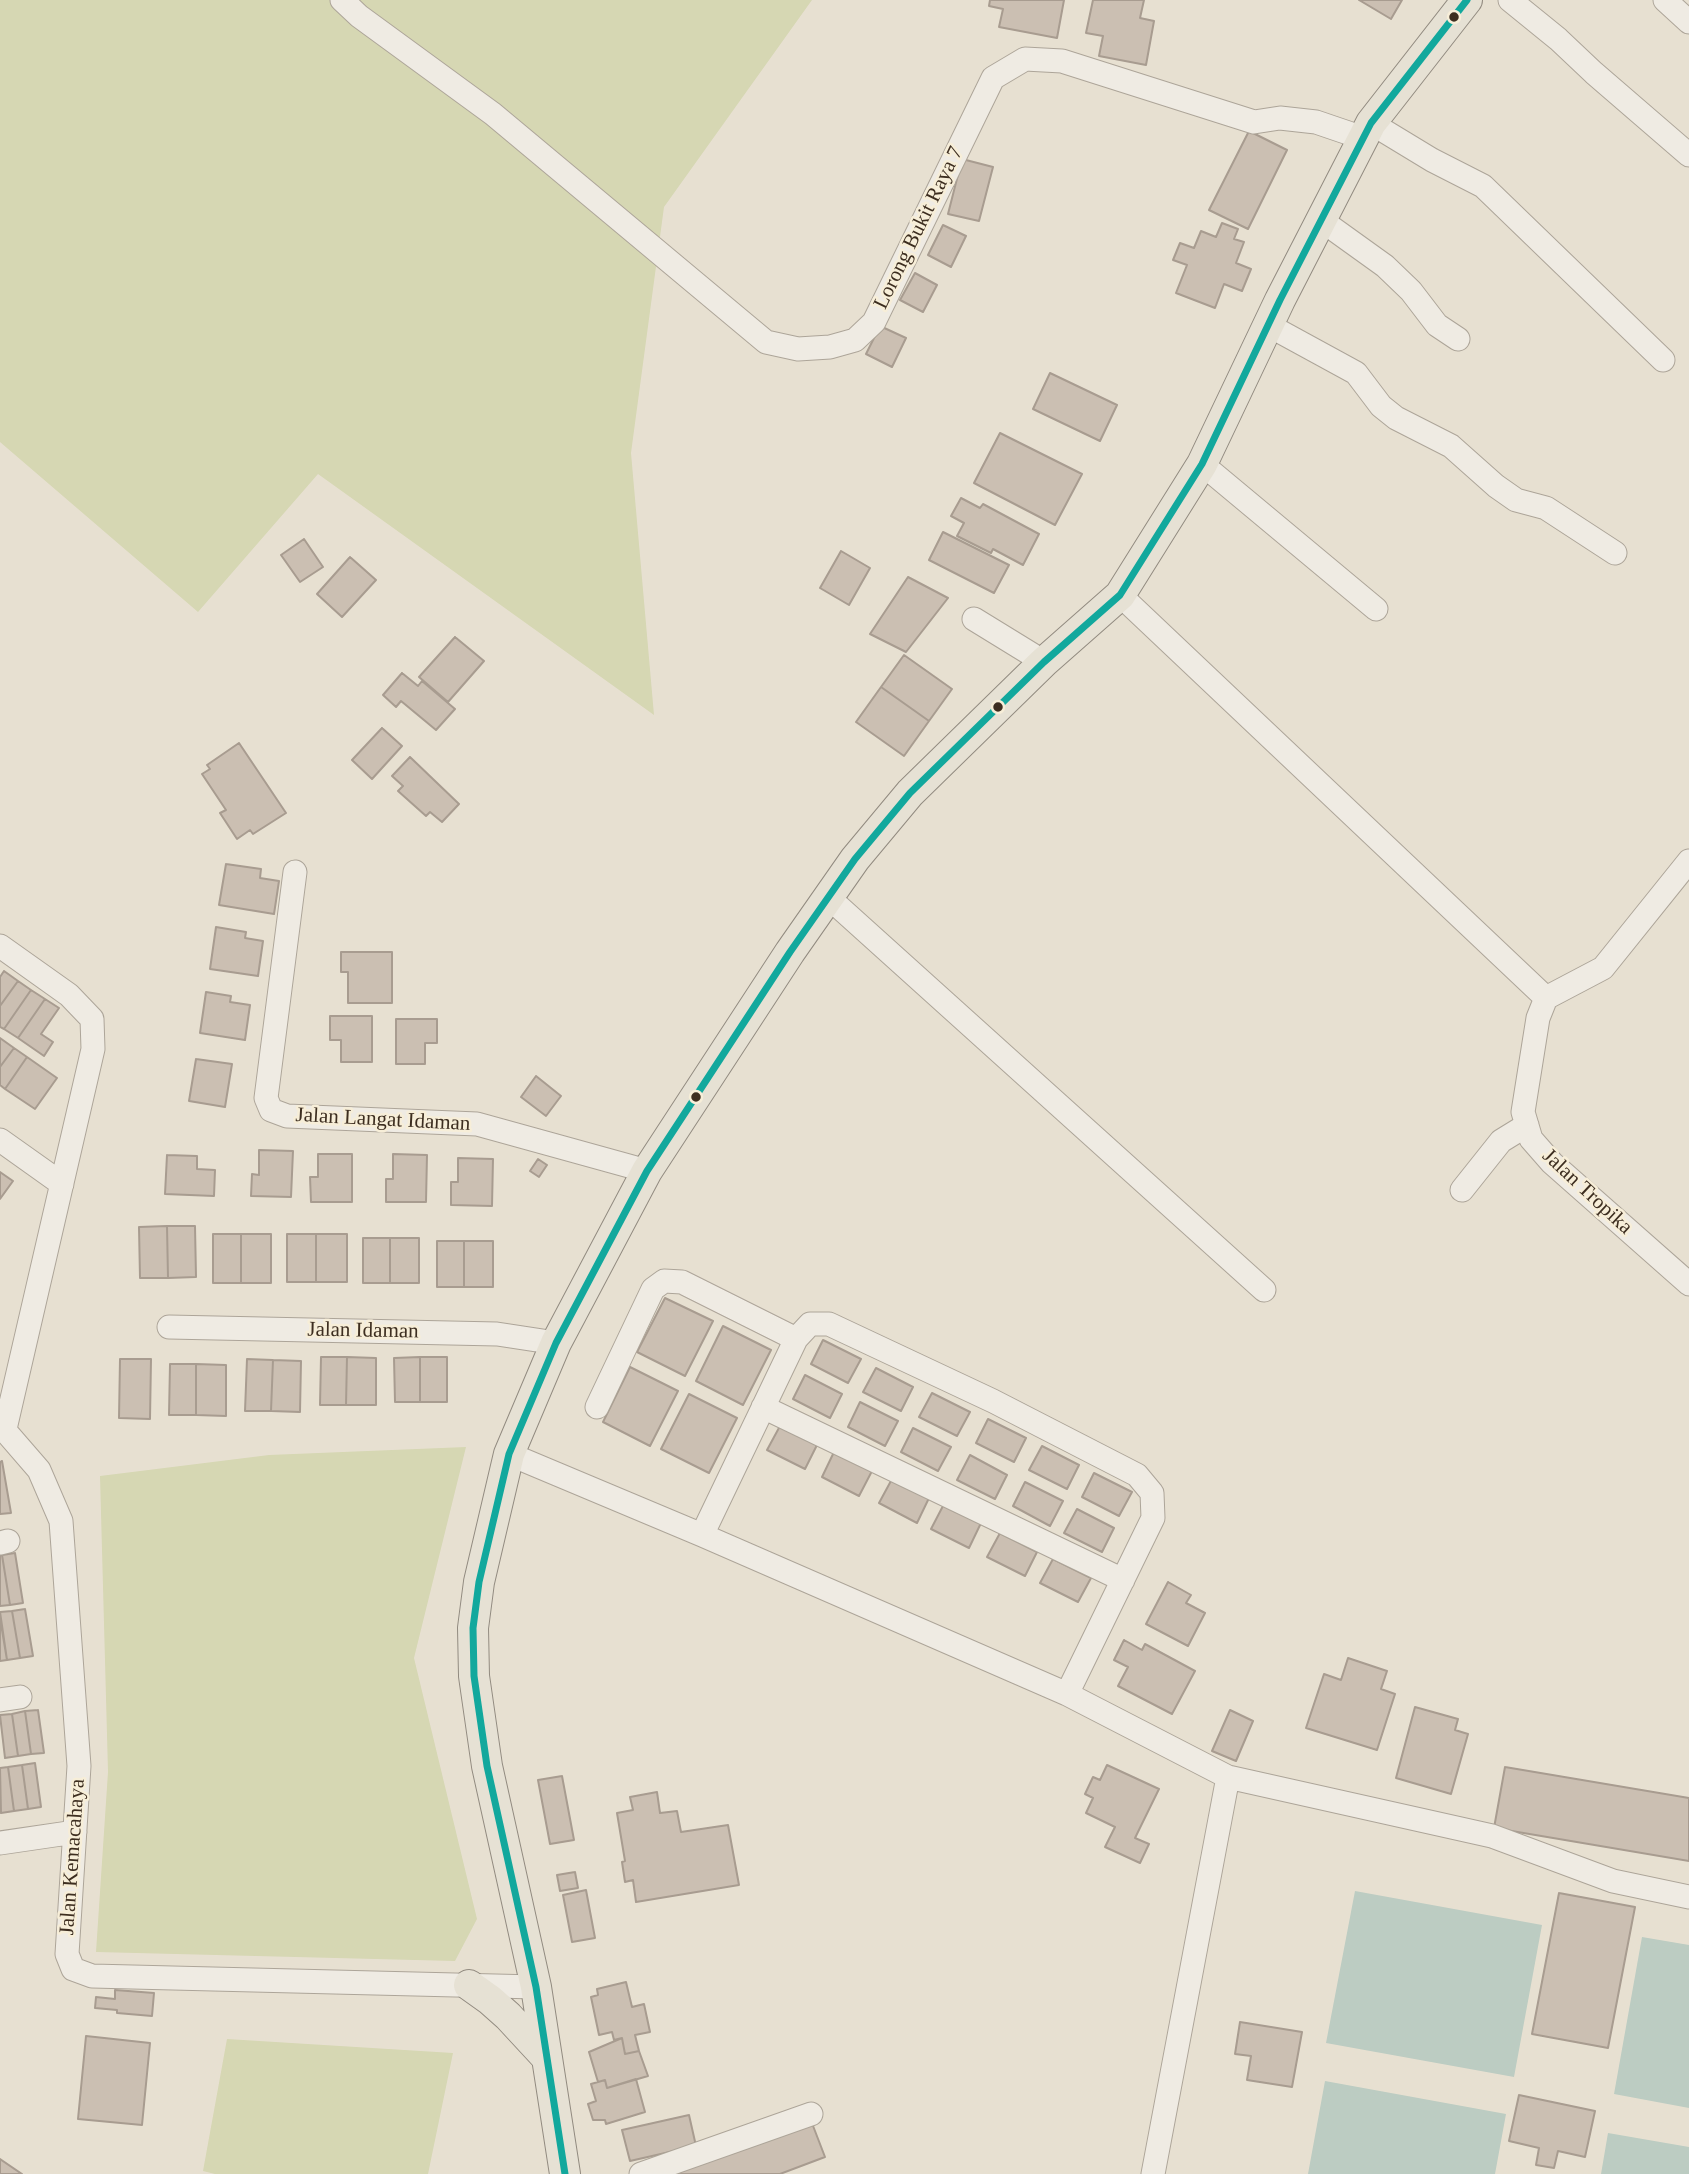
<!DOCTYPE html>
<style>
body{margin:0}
canvas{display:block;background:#e7e0d1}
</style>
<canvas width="1689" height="2174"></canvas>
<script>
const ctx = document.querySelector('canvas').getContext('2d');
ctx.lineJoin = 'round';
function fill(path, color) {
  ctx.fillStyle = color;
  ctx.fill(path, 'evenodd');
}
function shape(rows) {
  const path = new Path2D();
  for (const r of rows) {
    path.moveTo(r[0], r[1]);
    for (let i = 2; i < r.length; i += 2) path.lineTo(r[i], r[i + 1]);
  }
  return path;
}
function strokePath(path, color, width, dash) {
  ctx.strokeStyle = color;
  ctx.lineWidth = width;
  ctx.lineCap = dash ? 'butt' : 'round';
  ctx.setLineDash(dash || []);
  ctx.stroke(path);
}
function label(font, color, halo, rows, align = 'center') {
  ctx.font = font + ' Georgia,serif';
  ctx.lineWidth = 5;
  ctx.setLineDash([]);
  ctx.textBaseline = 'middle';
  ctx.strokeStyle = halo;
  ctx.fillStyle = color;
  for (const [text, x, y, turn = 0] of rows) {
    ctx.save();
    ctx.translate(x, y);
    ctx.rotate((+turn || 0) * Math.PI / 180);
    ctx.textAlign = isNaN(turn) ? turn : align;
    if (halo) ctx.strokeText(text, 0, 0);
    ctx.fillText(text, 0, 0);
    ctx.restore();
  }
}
fill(shape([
 [0,0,812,0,664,207,631,453,654,715,318,474,198,612,0,442],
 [466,1447,414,1658,477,1919,455,1961,96,1952,108,1772,100,1476,269,1455],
 [227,2039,453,2053,428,2174,215,2174,203,2171]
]), '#d6d7b3');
fill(shape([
 [1355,1891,1542,1925,1514,2077,1326,2043],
 [1642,1937,1689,1945,1689,2108,1614,2094],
 [1325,2081,1506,2114,1495,2174,1308,2174],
 [1608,2133,1689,2147,1689,2174,1601,2174]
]), '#bcccc2');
const building = shape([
 [990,0,1064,0,1057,38,999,27,1003,9,989,6,990,0],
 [1093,0,1144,0,1140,18,1154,21,1146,65,1099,56,1103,36,1086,33,1093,0],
 [1359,0,1402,0,1391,19,1359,0],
 [1249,131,1287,150,1248,229,1209,210,1249,131],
 [962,159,993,167,979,221,948,214,962,159],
 [1222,223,1238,229,1234,239,1244,242,1236,263,1251,269,1242,291,1224,284,1215,308,1176,293,1187,265,1173,260,1180,243,1194,248,1201,231,1216,237,1222,223],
 [943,225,966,236,951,267,928,255,943,225],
 [915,273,937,285,923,312,900,300,915,273],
 [880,326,906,338,892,367,866,354,880,326],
 [1050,373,1117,405,1100,441,1033,409,1050,373],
 [1000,433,1082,474,1055,525,974,483,1000,433],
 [961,498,980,508,983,504,1039,534,1023,565,993,549,991,553,957,536,964,523,951,516,961,498],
 [943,532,1009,565,994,593,929,560,943,532],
 [304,539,323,567,300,582,281,555,304,539],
 [841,551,870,568,849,605,820,588,841,551],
 [350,557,376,580,342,617,317,594,350,557],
 [908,577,948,598,906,652,870,634,908,577],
 [455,637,484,661,448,702,419,677,455,637],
 [904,655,952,689,929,721,881,687,904,655],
 [402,673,418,686,422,681,455,709,436,730,401,701,396,707,383,695,402,673],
 [881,687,929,721,904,756,856,722,881,687],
 [382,728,402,746,372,779,352,760,382,728],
 [239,743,286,813,253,834,250,830,237,839,220,813,226,810,202,774,210,769,207,765,239,743],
 [410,757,459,804,442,822,430,812,426,816,398,791,403,786,392,776,410,757],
 [226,864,261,869,260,878,279,881,274,914,219,905,226,864],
 [216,927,246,932,245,938,263,941,258,976,210,969,216,927],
 [341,952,392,952,392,1003,348,1003,348,972,341,972,341,952],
 [4,971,18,981,0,1006,0,977,4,971],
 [18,981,31,990,4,1029,0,1027,0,1006,18,981],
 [31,990,45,999,18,1038,4,1029,31,990],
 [206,992,231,996,230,1002,250,1005,245,1040,200,1033,206,992],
 [45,999,59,1008,41,1034,53,1042,44,1056,18,1038,45,999],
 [330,1016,372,1016,372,1062,341,1062,341,1040,330,1040,330,1016],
 [396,1019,437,1019,437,1043,425,1043,425,1064,396,1064,396,1019],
 [0,1038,14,1048,0,1067,0,1038],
 [14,1048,27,1057,5,1089,0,1085,0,1067,14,1048],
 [27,1057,57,1078,35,1109,5,1089,27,1057],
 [196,1059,232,1064,225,1107,189,1101,196,1059],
 [536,1076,561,1096,546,1116,521,1097,536,1076],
 [259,1150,293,1151,291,1197,251,1196,252,1174,259,1175,259,1150],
 [318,1154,352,1154,352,1202,311,1202,310,1177,318,1177,318,1154],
 [393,1154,427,1155,426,1202,386,1202,386,1179,393,1179,393,1154],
 [167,1155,197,1156,197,1169,215,1170,214,1196,165,1194,167,1155],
 [458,1158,493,1159,492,1206,451,1205,451,1182,458,1182,458,1158],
 [538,1159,547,1165,539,1177,530,1171,538,1159],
 [0,1172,13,1181,0,1199,0,1172],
 [167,1226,195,1226,196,1277,168,1278,167,1226],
 [167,1226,168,1278,140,1278,139,1227,167,1226],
 [213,1234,241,1234,241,1283,213,1283,213,1234],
 [241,1234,271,1234,271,1283,241,1283,241,1234],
 [287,1234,316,1234,316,1282,287,1282,287,1234],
 [316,1234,347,1234,347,1282,316,1282,316,1234],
 [363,1238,390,1238,390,1283,363,1283,363,1238],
 [390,1238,419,1238,419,1283,390,1283,390,1238],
 [437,1241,464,1241,464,1287,437,1287,437,1241],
 [464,1241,493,1241,493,1287,464,1287,464,1241],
 [665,1298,713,1321,685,1376,637,1352,665,1298],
 [723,1326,771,1350,743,1405,696,1381,723,1326],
 [823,1340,861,1359,848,1383,811,1364,823,1340],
 [321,1357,347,1357,346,1405,320,1405,321,1357],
 [347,1357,376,1358,376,1405,346,1405,347,1357],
 [420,1357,447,1357,447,1402,420,1402,420,1357],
 [420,1357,420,1402,395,1402,394,1358,420,1357],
 [120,1359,151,1359,150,1419,119,1418,120,1359],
 [247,1359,273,1360,271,1411,245,1411,247,1359],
 [273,1360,301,1361,300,1412,271,1411,273,1360],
 [170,1364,196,1364,196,1415,169,1415,170,1364],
 [196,1364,226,1365,226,1416,196,1415,196,1364],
 [630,1367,678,1391,650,1446,603,1422,630,1367],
 [876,1368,913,1387,901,1411,863,1392,876,1368],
 [805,1375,842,1394,830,1418,793,1399,805,1375],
 [932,1393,970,1412,957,1436,919,1417,932,1393],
 [689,1394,737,1418,709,1473,661,1449,689,1394],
 [860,1402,898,1421,885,1446,848,1427,860,1402],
 [988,1419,1026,1438,1014,1462,976,1443,988,1419],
 [780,1426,817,1445,805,1469,767,1450,780,1426],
 [913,1428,951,1447,938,1471,901,1452,913,1428],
 [1042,1446,1079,1465,1067,1489,1029,1470,1042,1446],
 [834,1452,872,1471,859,1496,822,1477,834,1452],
 [970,1455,1007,1475,995,1499,957,1480,970,1455],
 [2,1461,11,1513,0,1514,0,1462,2,1461],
 [1094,1473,1132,1492,1119,1516,1082,1497,1094,1473],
 [892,1479,929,1498,917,1523,879,1503,892,1479],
 [1025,1482,1063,1501,1050,1526,1013,1506,1025,1482],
 [944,1504,981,1523,969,1548,931,1529,944,1504],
 [1077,1509,1114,1528,1102,1552,1064,1533,1077,1509],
 [1000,1533,1037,1552,1025,1576,987,1557,1000,1533],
 [15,1553,23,1603,10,1605,2,1555,15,1553],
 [0,1555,2,1555,10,1605,0,1606,0,1555],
 [1053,1559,1091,1578,1078,1602,1040,1583,1053,1559],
 [1168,1582,1191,1595,1186,1603,1205,1613,1188,1646,1146,1624,1168,1582],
 [25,1609,33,1656,20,1658,12,1611,25,1609],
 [12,1611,20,1658,7,1660,0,1612,12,1611],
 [0,1618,7,1660,0,1661,0,1618],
 [1124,1640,1142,1650,1145,1644,1195,1671,1172,1714,1118,1686,1128,1667,1114,1660,1124,1640],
 [1348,1658,1387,1671,1381,1689,1395,1694,1377,1750,1306,1728,1324,1674,1341,1680,1348,1658],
 [1415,1707,1458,1719,1455,1730,1468,1734,1451,1794,1396,1778,1415,1707],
 [38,1710,44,1753,31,1754,25,1711,38,1710],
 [1230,1710,1253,1721,1236,1761,1212,1751,1230,1710],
 [25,1711,31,1754,18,1756,12,1714,25,1711],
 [12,1714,18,1756,5,1758,0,1715,12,1714],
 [35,1763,41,1807,28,1809,22,1765,35,1763],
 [22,1765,28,1809,14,1811,8,1767,22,1765],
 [1107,1765,1159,1789,1135,1838,1149,1844,1140,1863,1105,1847,1115,1827,1086,1813,1093,1798,1085,1794,1093,1777,1100,1780,1107,1765],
 [8,1767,14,1811,1,1813,0,1768,8,1767],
 [1505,1767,1689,1798,1689,1861,1494,1828,1505,1767],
 [562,1776,574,1840,550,1844,538,1780,562,1776],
 [657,1792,660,1813,677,1811,681,1832,728,1825,739,1885,636,1902,633,1880,625,1882,622,1862,625,1861,617,1813,633,1810,630,1797,657,1792],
 [575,1872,578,1888,560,1891,557,1875,575,1872],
 [586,1890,595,1938,572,1942,563,1895,586,1890],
 [1559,1893,1635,1907,1608,2048,1532,2034,1559,1893],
 [626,1982,632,2007,644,2004,650,2032,635,2035,639,2051,625,2054,622,2038,614,2040,612,2032,599,2035,591,1997,598,1995,597,1989,626,1982],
 [115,1990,154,1993,152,2016,117,2013,117,2010,95,2008,96,1997,115,1999,115,1990],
 [1240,2022,1302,2032,1292,2087,1247,2080,1251,2056,1235,2054,1240,2022],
 [86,2036,150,2043,142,2125,78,2119,86,2036],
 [622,2038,625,2054,639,2051,648,2076,607,2088,605,2080,598,2082,589,2052,622,2038],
 [636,2079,645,2112,606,2124,605,2120,593,2120,588,2104,596,2101,591,2084,605,2080,607,2088,636,2079],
 [1519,2095,1595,2111,1585,2157,1558,2151,1554,2168,1536,2165,1539,2148,1509,2141,1519,2095],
 [689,2115,696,2146,630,2161,622,2130,689,2115],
 [810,2118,825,2157,780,2174,665,2174,810,2118],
 [0,2159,22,2174,0,2174,0,2159]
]);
fill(building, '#cbbfb2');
strokePath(building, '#a89c90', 2);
const minor = shape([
 [342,0,359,16,493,114,766,342,798,349,830,347,855,340,874,322,993,78,1025,59,1062,61,1254,122,1280,118,1316,122,1363,138],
 [1510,0,1558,39,1594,73,1689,155],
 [1665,0,1689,22],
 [1371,123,1432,160,1483,186,1663,360],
 [1321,220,1385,266,1411,291,1437,325,1458,339],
 [1268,325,1356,373,1381,406,1396,418,1451,446,1496,486,1516,500,1546,508,1615,553],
 [1202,464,1376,609],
 [1120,595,1546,998],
 [974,619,1044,662],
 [295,872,266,1098,271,1110,287,1116,477,1124,647,1171],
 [828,897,1264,1290],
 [0,946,69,995,92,1019,93,1049,5,1429],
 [1546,998,1538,1018,1523,1112,1531,1139,1552,1163,1689,1284],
 [1546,998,1603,968,1689,861],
 [0,1140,62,1184],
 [1462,1190,1501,1141,1527,1125],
 [169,1327,497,1334,556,1343],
 [597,1407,653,1289,664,1281,682,1282,796,1339],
 [763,1407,1123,1580],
 [0,1425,39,1470,61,1521,79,1766,67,1954,73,1969,92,1976,536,1987],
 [509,1454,702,1535,1067,1694,1228,1777,1492,1836,1613,1881,1689,1897],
 [702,1535,796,1339,810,1324,829,1324,993,1401,1137,1475,1152,1493,1153,1518,1067,1694],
 [0,1543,8,1541],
 [0,1700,20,1697],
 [0,1843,75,1832],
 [641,2174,811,2114],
 [1153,2174,1228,1777]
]);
const major = shape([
 [469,1985,490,2000,508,2016,545,2056],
 [565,2174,536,1987,487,1766,474,1676,473,1628,479,1582,509,1454,556,1343,647,1171,790,952,855,859,910,793,1044,662,1120,595,1202,464,1280,300,1371,123,1467,0]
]);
strokePath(minor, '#ada599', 25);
strokePath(major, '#928b80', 32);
strokePath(minor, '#efebe3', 23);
strokePath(major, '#e6e1d4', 30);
strokePath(shape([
 [565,2174,536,1987,487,1766,474,1676,473,1628,479,1582,509,1454,556,1343,647,1171,790,952,855,859,910,793,1044,662,1120,595,1202,464,1280,300,1371,123,1467,0]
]), '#12a89d', 7);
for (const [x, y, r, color] of [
 [1454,17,6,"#3d2e20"],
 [998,707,6,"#3d2e20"],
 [696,1097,6,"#3d2e20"]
]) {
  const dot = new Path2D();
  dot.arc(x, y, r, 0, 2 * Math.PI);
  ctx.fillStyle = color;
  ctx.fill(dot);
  strokePath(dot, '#f7eed8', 2.5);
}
label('21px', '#3d2e20', '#f7eed8', [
 ["Lorong Bukit Raya 7",919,228,-64],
 ["Jalan Langat Idaman",383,1120,3],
 ["Jalan Tropika",1587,1192,43],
 ["Jalan Idaman",363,1331,1],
 ["Jalan Kemacahaya",73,1857,-86]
]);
</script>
